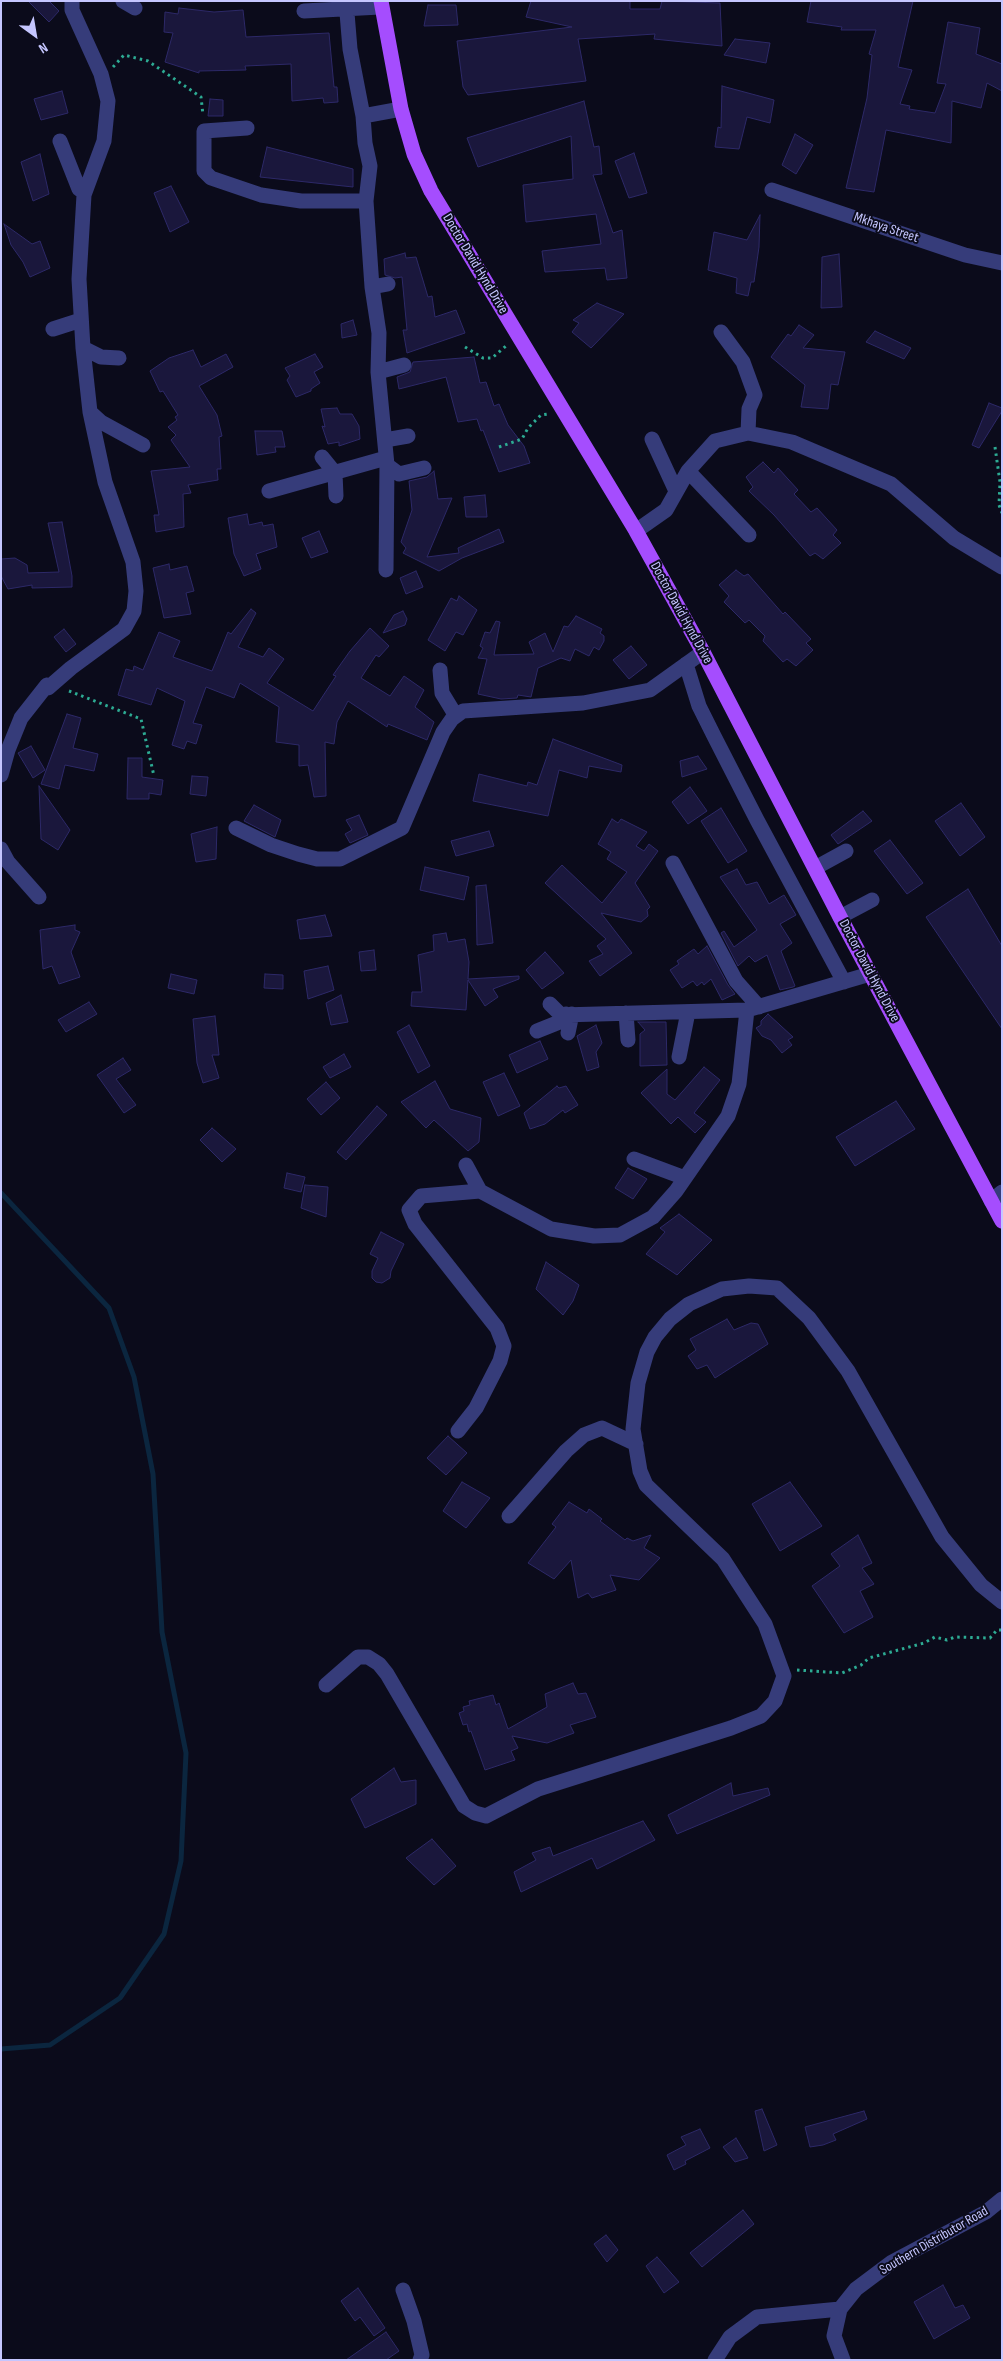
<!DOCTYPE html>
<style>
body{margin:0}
#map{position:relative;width:1003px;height:2361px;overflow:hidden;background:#0b0b1b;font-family:"Sofia Sans Condensed",sans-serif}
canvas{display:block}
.frame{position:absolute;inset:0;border:2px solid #c5c6ff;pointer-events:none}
.north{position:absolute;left:10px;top:10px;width:50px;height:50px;-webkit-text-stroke:4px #0b0b1b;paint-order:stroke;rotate:148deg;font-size:14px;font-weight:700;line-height:20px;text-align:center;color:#c5c6ff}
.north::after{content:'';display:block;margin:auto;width:18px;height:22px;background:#c5c6ff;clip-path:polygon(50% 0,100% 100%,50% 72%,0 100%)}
</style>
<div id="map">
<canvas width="1003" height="2361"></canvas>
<div class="frame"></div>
<div class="north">N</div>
</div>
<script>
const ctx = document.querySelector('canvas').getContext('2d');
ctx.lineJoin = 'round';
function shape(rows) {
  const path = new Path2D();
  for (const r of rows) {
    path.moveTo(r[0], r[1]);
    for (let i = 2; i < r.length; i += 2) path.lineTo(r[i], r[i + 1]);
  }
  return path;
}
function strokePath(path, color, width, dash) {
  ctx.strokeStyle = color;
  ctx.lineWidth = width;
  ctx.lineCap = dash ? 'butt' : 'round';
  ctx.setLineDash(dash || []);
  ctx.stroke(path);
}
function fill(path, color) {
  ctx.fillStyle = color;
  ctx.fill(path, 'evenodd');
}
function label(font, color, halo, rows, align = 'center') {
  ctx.font = font + ' "Sofia Sans Condensed",sans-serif';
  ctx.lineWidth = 4;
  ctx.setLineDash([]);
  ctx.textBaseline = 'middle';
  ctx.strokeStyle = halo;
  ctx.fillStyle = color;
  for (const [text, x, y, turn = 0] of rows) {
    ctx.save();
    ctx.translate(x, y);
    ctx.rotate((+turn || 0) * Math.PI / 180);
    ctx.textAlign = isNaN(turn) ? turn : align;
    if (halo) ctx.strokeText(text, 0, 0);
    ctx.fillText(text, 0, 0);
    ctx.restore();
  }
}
strokePath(shape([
 [1,1193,109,1308,134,1377,153,1474,162,1632,186,1753,181,1861,164,1934,120,1998,50,2045,1,2049]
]), '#0b263f', 5);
const building = shape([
 [28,1,49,1,59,11,49,22,28,1],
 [531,1,630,1,630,9,660,9,662,1,720,3,722,46,654,39,655,34,578,39,586,81,468,95,463,87,457,41,572,27,526,17,531,1],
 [811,1,913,1,898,67,912,70,900,104,910,106,909,109,935,113,946,84,937,83,948,22,980,28,976,54,1002,64,1002,91,987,83,981,108,952,101,951,143,886,130,874,192,846,188,867,98,872,55,869,54,876,30,841,30,842,27,807,22,811,1],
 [428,5,456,5,458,25,424,26,428,5],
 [179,8,214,12,243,10,246,37,329,33,334,87,337,87,338,102,324,103,323,98,292,101,291,64,245,66,246,70,199,71,199,73,165,62,173,33,164,32,165,12,178,14,179,8],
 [735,39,770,43,766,63,724,55,735,39],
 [722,86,774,100,770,123,747,117,739,149,715,147,718,127,721,128,722,86],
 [62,91,68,113,41,120,34,99,62,91],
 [210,99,223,100,223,116,208,116,210,99],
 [584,101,594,147,599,146,602,174,593,175,613,233,622,230,627,278,607,280,605,268,545,272,542,251,601,244,596,214,526,222,523,185,573,179,571,136,478,167,467,138,584,101],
 [795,134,813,145,796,174,782,165,795,134],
 [267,147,353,169,353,187,260,177,267,147],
 [634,153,647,193,629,198,615,161,634,153],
 [40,154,49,194,33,201,21,162,40,154],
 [171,186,189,222,170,232,154,193,171,186],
 [760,215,759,247,754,282,751,282,748,296,736,293,737,278,708,270,714,232,747,240,760,215],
 [4,224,32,244,40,241,50,268,30,277,23,262,11,245,4,224],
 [405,253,406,258,416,257,428,297,432,296,435,317,456,310,465,333,407,353,403,330,407,330,402,277,395,278,385,275,384,259,405,253],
 [839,254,842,307,821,308,822,257,839,254],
 [597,303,624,314,591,348,572,332,579,323,573,320,597,303],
 [353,320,357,335,342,338,341,324,353,320],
 [799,325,814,335,803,348,845,352,838,385,831,384,828,409,801,407,805,385,771,357,788,334,791,336,799,325],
 [875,331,911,348,904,359,866,342,875,331],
 [193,350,201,367,226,354,233,367,199,386,217,415,222,436,219,437,221,469,217,469,218,480,188,485,191,493,183,494,184,527,156,532,154,515,159,515,151,471,190,467,171,440,176,435,168,427,177,420,175,417,178,415,163,391,160,392,150,371,169,358,193,350],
 [315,354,323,367,314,372,320,383,311,389,311,391,296,397,287,380,290,376,285,368,315,354],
 [474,357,480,383,486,382,494,406,499,404,508,425,524,446,530,463,499,472,483,430,481,431,477,419,458,422,446,377,399,389,397,377,410,372,413,362,474,357],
 [989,403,1002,408,1002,411,979,448,972,445,989,403],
 [337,408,340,414,352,414,359,426,360,439,339,446,339,442,328,444,322,426,325,427,321,409,337,408],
 [255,431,282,431,285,447,275,447,276,452,257,455,255,431],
 [763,462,774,473,778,468,798,490,794,494,811,512,817,508,837,530,833,535,841,543,823,559,815,553,810,556,774,515,749,491,753,487,746,477,763,462],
 [434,471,438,499,452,498,427,557,459,553,458,548,499,529,504,542,462,558,439,571,403,553,406,548,401,542,412,510,409,481,427,477,434,471],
 [485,495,487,517,466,517,464,497,485,495],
 [247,514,249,525,262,522,263,526,273,524,277,547,256,554,261,569,244,576,234,554,228,518,247,514],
 [62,522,72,576,72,587,32,588,32,585,8,589,1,576,1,559,15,558,27,565,28,573,59,572,48,523,62,522],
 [319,531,328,552,311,558,302,538,319,531],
 [169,564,170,570,187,566,194,591,186,593,191,614,164,618,153,568,169,564],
 [736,570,744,576,748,574,783,614,785,612,811,639,806,643,813,650,796,666,787,659,783,662,763,641,765,636,749,620,745,623,724,602,729,596,719,585,736,570],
 [416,571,423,587,406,594,400,578,416,571],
 [459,596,477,610,463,635,456,632,445,651,428,640,451,598,457,601,459,596],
 [251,609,256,613,238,647,263,657,269,648,284,659,267,683,313,711,336,676,333,675,350,651,370,628,389,646,379,657,376,655,361,678,390,696,404,676,424,690,415,707,434,722,427,740,388,724,387,727,348,701,337,722,334,744,325,742,326,796,314,797,308,765,299,766,299,745,276,742,279,707,240,683,234,698,206,687,193,723,202,725,196,744,187,741,184,749,172,745,185,701,157,688,151,705,118,695,126,669,133,671,134,666,143,670,159,632,180,641,173,657,212,671,228,632,231,634,251,609],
 [403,611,407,619,405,625,383,633,394,615,403,611],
 [576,616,602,629,600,633,604,636,604,641,599,650,594,647,589,656,575,649,570,661,561,658,538,668,531,697,518,695,517,698,501,699,478,694,487,659,478,658,483,648,480,646,485,632,490,633,496,621,500,622,494,655,534,654,529,642,545,633,553,652,564,626,568,627,576,616],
 [64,629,76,644,66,652,54,637,64,629],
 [631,646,647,665,629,679,613,660,631,646],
 [67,714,81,718,73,748,98,754,94,771,65,765,59,789,41,784,67,714],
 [553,739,622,765,621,772,589,766,587,778,559,770,548,816,473,801,479,774,527,786,528,782,537,785,553,739],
 [31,746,45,770,33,778,18,753,31,746],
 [698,756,707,769,682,777,680,761,698,756],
 [128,758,142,758,142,777,163,780,161,795,149,793,149,799,127,799,128,758],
 [192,776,208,777,206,796,190,794,192,776],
 [39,786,70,830,58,850,41,839,39,786],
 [690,787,707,811,688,824,672,802,690,787],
 [961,803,985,837,960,856,935,821,961,803],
 [254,805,281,820,275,837,244,821,254,805],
 [721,808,747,851,728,863,701,821,721,808],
 [863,811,872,821,838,844,831,835,863,811],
 [359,815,368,835,350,843,345,834,352,830,346,820,359,815],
 [612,819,618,823,621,819,647,832,636,846,644,851,649,844,658,851,635,883,650,907,647,910,648,916,641,922,601,913,632,953,600,976,589,961,603,954,597,946,606,939,545,883,562,865,602,903,627,872,607,859,611,852,598,844,612,819],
 [217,827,216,859,196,862,191,834,217,827],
 [489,831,494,846,456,856,451,841,489,831],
 [890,840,923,883,907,894,874,851,890,840],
 [425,867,469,877,464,900,420,890,425,867],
 [737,869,746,885,757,882,769,904,784,895,796,915,780,924,792,943,781,951,795,986,793,987,780,990,767,955,755,962,749,956,738,966,721,933,724,931,734,947,757,930,720,877,737,869],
 [486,885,493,943,477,945,476,886,486,885],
 [968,889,1002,946,1002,1029,926,917,968,889],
 [325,915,332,936,300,939,297,920,325,915],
 [75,925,75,930,80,932,71,952,80,977,59,984,52,966,43,969,40,930,75,925],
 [446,933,448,942,465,939,469,962,468,979,519,976,519,979,493,989,498,997,485,1006,468,980,466,1010,411,1006,412,992,422,992,418,955,434,951,433,935,446,933],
 [707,946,728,985,735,994,722,1000,711,979,704,985,702,982,697,986,693,981,682,988,670,970,679,964,677,961,694,949,698,954,707,946],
 [374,950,376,970,361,971,359,952,374,950],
 [545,952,564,973,542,989,526,970,545,952],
 [328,966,334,990,308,999,304,971,328,966],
 [171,974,197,980,194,994,168,988,171,974],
 [265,974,283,975,283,989,264,988,265,974],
 [341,995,348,1022,331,1025,326,1003,341,995],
 [89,1002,97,1014,66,1032,58,1020,89,1002],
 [768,1014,793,1037,788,1040,792,1045,782,1053,771,1040,762,1036,756,1028,761,1025,761,1021,768,1014],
 [215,1016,219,1055,212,1055,219,1078,203,1083,197,1063,193,1019,215,1016],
 [638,1022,666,1022,667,1065,640,1066,640,1034,645,1030,638,1022],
 [409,1025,430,1066,418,1073,397,1032,409,1025],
 [596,1025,602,1043,596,1052,599,1067,587,1071,577,1036,596,1025],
 [540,1041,548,1059,517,1073,509,1055,540,1041],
 [344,1054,351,1067,330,1078,323,1067,344,1054],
 [123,1058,131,1070,116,1079,136,1105,124,1113,97,1075,123,1058],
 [704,1067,720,1080,694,1113,706,1122,695,1133,678,1117,671,1124,641,1093,667,1069,667,1094,675,1100,704,1067],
 [504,1073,520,1106,498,1116,483,1082,504,1073],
 [435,1081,450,1109,481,1118,479,1142,468,1151,434,1120,426,1128,401,1102,435,1081],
 [326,1082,340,1098,321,1115,307,1099,326,1082],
 [557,1086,559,1088,566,1086,578,1105,565,1113,563,1110,545,1124,530,1129,524,1113,557,1086],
 [896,1101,915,1129,855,1166,836,1137,896,1101],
 [377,1106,387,1115,346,1160,337,1152,377,1106],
 [212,1128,236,1149,222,1162,200,1140,212,1128],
 [628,1168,647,1179,633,1199,615,1188,628,1168],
 [287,1173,305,1177,301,1192,284,1188,287,1173],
 [305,1185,328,1187,326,1217,301,1208,305,1185],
 [679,1214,712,1240,677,1275,646,1254,665,1232,660,1228,679,1214],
 [381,1232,404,1244,391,1271,390,1278,382,1283,376,1282,372,1278,372,1271,378,1258,370,1254,381,1232],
 [546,1262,579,1285,573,1301,563,1315,536,1289,546,1262],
 [727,1319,734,1330,751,1323,758,1324,768,1344,715,1378,707,1365,697,1369,688,1356,696,1350,690,1339,727,1319],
 [448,1436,467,1453,446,1475,427,1458,448,1436],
 [462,1482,490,1498,466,1528,443,1511,462,1482],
 [790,1482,822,1526,780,1551,752,1504,790,1482],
 [569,1502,587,1513,589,1509,602,1519,600,1521,625,1540,627,1538,633,1541,651,1535,644,1548,660,1558,639,1580,610,1575,616,1590,592,1598,588,1593,578,1598,571,1560,554,1579,528,1563,556,1527,552,1524,569,1502],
 [858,1535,872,1563,862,1568,874,1584,860,1591,873,1617,844,1633,812,1586,840,1566,831,1554,858,1535],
 [573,1683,578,1694,586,1693,596,1717,570,1725,574,1733,547,1743,512,1736,518,1748,511,1751,515,1760,485,1770,471,1731,469,1732,467,1724,463,1725,459,1713,464,1711,463,1707,470,1705,469,1701,493,1695,496,1705,499,1703,508,1729,547,1707,545,1694,573,1683],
 [394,1768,401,1782,416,1780,416,1804,365,1828,351,1799,394,1768],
 [731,1783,733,1796,768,1788,770,1795,677,1834,668,1815,731,1783],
 [643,1821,655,1840,597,1869,592,1858,521,1892,514,1872,536,1860,532,1853,550,1847,553,1856,643,1821],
 [432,1839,456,1866,434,1885,406,1858,432,1839],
 [762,2109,777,2145,764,2151,755,2111,762,2109],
 [864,2111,867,2119,833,2134,836,2140,823,2145,810,2147,805,2127,864,2111],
 [700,2129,710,2148,685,2161,686,2164,674,2170,667,2155,686,2145,681,2137,700,2129],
 [736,2138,748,2158,735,2162,723,2147,736,2138],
 [743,2210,754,2224,702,2267,690,2253,743,2210],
 [606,2235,618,2250,607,2262,594,2244,606,2235],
 [657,2257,679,2282,664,2293,646,2266,657,2257],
 [943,2285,955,2308,963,2305,970,2318,934,2339,914,2302,943,2285],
 [358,2288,385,2328,374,2336,360,2317,355,2321,341,2301,358,2288],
 [386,2332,399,2351,386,2360,346,2360,386,2332]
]);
fill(building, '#1a173c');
strokePath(building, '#2d2968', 1);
strokePath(shape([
 [113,67,124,55,148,61,201,97,203,115],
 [465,347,483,358,492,358,506,346],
 [499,447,522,439,528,428,541,415,548,414],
 [995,447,1000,482,999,505,1002,513],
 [69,691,141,719,154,776],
 [797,1670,842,1673,861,1665,869,1658,924,1643,935,1637,947,1640,955,1637,990,1638,997,1630,1002,1630]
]), '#2dab93', 3, [2.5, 4]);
strokePath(shape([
 [123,1,135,8],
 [346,1,350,49,363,116],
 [304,11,380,7],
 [247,128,204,131,204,171,211,178,261,195,301,201,366,201],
 [60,141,79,189,85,192],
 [772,190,965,255,1002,263],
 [372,287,388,284],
 [53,329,81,320],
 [721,332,743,362,755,395,749,409,748,433],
 [83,348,101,357,119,358],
 [378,372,404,365],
 [90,412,101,422,143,445],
 [652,439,676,491],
 [385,440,408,436],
 [322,457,335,473,336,496],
 [387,465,399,474,424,468],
 [688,471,749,535],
 [269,491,386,458],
 [636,531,666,510,688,471,715,441,748,433,792,442,891,484,954,538,1002,567],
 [386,570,387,465,378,372,379,333,372,287,366,201,370,166,365,143,363,116,401,109],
 [686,664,699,706,714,736,757,820,844,982],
 [440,670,442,693,456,716],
 [1,775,8,750,21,718,47,685,48,688,71,668,124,629,134,611,136,591,133,562,105,482,90,412,83,348,79,279,84,195,104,141,108,101,101,74,72,10,72,1],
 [236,828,271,845,298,854,317,859,340,859,402,828,443,732,452,719,463,711,583,703,650,690,703,652],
 [1,849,8,862,39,897],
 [673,863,736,981,759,1007],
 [815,868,846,851],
 [840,917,872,900],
 [550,1004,561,1015,747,1010,870,974],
 [626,1013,628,1040],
 [537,1031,562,1021,566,1014],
 [568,1033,572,1014],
 [679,1057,688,1012],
 [634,1159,685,1178],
 [466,1165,480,1191,551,1229,594,1236,620,1235,653,1217,676,1191,728,1116,739,1084,747,1010],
 [991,1201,1002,1192],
 [458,1431,476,1408,500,1361,504,1346,497,1328,415,1224,409,1210,421,1196,480,1191],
 [509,1516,566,1451,584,1435,602,1428,636,1444],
 [326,1685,358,1657,368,1657,379,1664,387,1674,464,1806,475,1813,486,1816,538,1789,731,1728,761,1716,775,1701,784,1676,765,1624,723,1559,646,1485,640,1471,633,1429,638,1383,647,1352,655,1337,670,1319,689,1304,722,1289,749,1286,777,1288,809,1318,848,1371,942,1537,981,1585,1002,1602],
 [403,2290,414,2321,422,2355,420,2360],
 [715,2360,730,2337,757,2317,840,2309],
 [843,2360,834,2336,840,2309,856,2289,892,2262,986,2212,1002,2199]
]), '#363c7a', 15);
strokePath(shape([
 [381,1,401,109,414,154,431,191,636,531,703,652,840,917,1002,1221]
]), '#a54dfe', 15);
label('14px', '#c5c6ff', '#0b0b1b', [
 ["Mkhaya Street",886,228,19],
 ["Doctor David Hynd Drive",475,264,59],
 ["Doctor David Hynd Drive",681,613,61],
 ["Doctor David Hynd Drive",869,971,62],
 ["Southern Distributor Road",934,2241,-30]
]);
</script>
